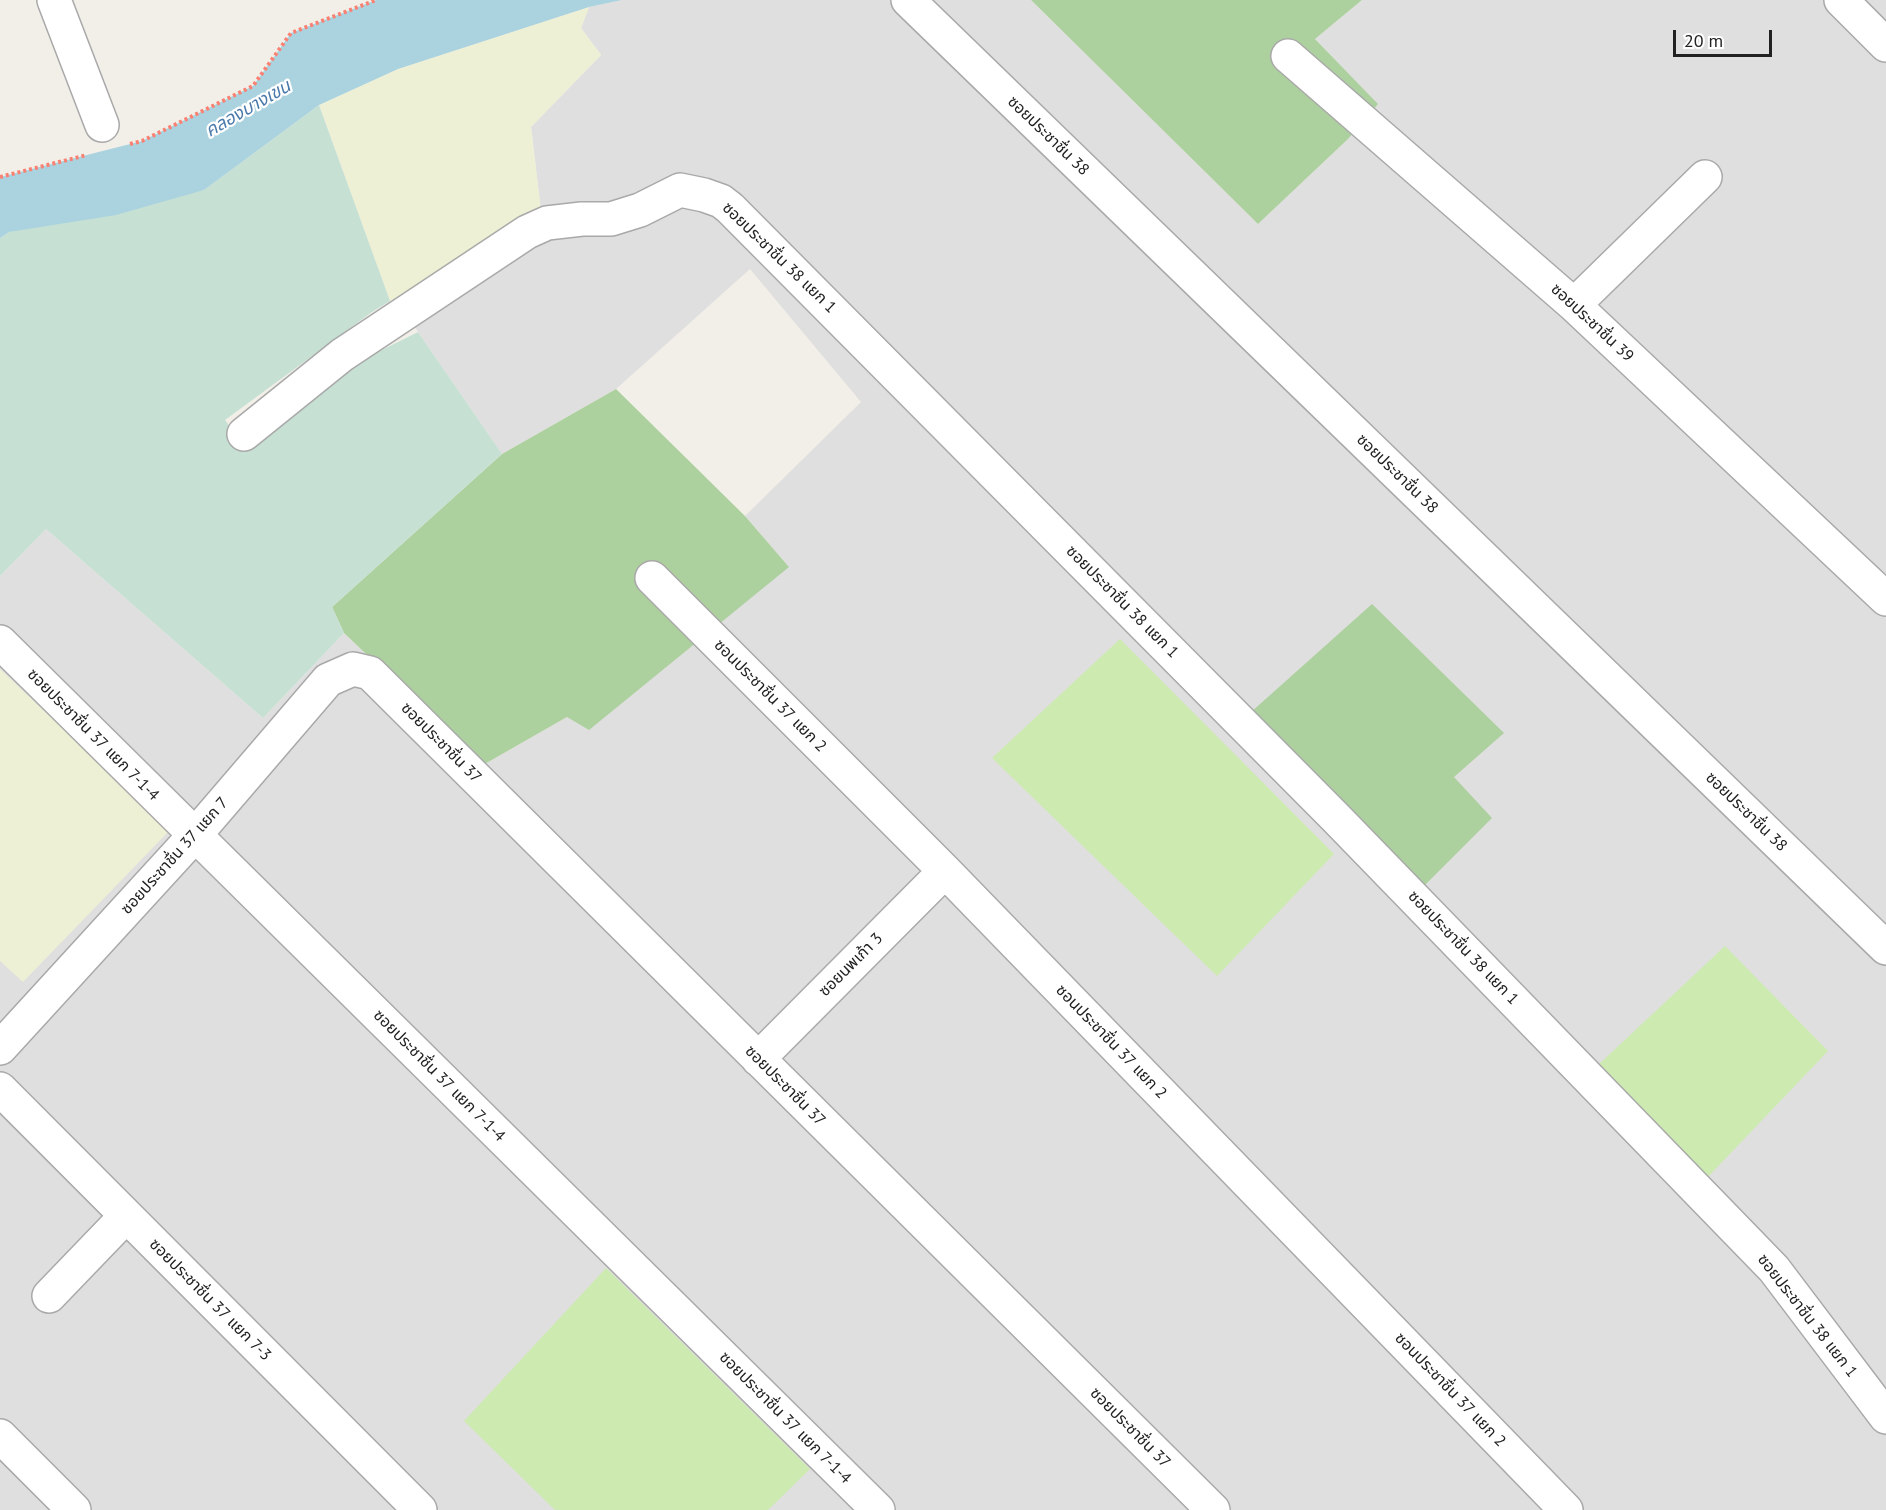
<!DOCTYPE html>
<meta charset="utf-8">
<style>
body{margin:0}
#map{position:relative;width:1886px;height:1510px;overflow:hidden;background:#f2efe9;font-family:"PT Sans",sans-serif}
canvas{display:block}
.scale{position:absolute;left:1673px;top:30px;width:99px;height:27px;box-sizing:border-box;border:3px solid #222;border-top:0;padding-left:8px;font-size:18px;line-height:21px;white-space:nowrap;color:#222;-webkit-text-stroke:4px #fff;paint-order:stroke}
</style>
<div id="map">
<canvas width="1886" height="1510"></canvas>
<div class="scale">20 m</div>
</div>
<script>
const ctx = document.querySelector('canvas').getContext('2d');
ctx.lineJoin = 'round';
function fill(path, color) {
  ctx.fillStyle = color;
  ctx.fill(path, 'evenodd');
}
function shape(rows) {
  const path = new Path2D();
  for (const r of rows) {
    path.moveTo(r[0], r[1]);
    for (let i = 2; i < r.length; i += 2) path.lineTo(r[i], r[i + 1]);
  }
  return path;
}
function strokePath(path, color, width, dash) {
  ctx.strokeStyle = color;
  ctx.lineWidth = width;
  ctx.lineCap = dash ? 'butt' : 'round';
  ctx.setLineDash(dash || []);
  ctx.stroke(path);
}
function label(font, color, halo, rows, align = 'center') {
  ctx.font = font + ' "PT Sans","Noto Sans Thai",sans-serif';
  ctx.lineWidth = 4.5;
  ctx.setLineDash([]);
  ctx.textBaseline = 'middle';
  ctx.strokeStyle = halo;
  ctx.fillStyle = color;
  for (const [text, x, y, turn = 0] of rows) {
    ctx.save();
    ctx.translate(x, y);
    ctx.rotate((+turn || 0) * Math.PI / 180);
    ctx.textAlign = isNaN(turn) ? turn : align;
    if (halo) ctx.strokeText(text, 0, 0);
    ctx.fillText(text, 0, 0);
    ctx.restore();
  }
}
fill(shape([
 [622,0,1031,0,1258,224,1348,139,1377,104,1315,39,1362,0,1886,0,1886,1510,0,1510,0,576,46,529,263,718,344,633,483,765,567,717,788,566,745,516,861,402,750,269,616,389,502,454,418,332,399,300,541,211,531,127,601,55,581,28,589,7]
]), '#e0dfdf');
fill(shape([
 [589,7,581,28,601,55,531,127,541,211,399,300,390,301,319,105,398,69],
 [0,669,170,830,23,982,0,961]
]), '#eef0d5');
fill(shape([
 [1120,639,1334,854,1217,976,992,758],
 [1725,946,1828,1051,1705,1180,1597,1066],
 [606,1268,810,1469,768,1510,555,1510,464,1421]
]), '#cdebb0');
fill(shape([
 [1031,0,1362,0,1315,39,1378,104,1348,139,1258,224],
 [616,389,745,516,789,567,589,730,567,717,483,765,344,633,332,607,502,454],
 [1372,604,1504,733,1454,777,1492,818,1422,888,1250,713]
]), '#add19e');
fill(shape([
 [319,105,390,301,372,312,225,420,248,451,362,360,418,332,502,454,332,607,344,633,263,718,46,529,0,576,0,238,9,232,204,190]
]), '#c6e0d4');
fill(shape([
 [376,0,622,0,589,7,398,69,319,105,204,190,116,215,9,232,0,238,0,177,142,141,253,86,291,33]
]), '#aad3df');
const minor = shape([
 [54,0,102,125],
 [908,0,1886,948],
 [1841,0,1886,45],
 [1288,56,1574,305,1886,599],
 [1574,305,1705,177],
 [244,434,342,355,527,232,547,223,582,219,611,219,640,210,680,190,704,195,721,201,730,208,1336,818,1774,1269,1886,1417],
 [652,578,945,871,1566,1510],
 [0,642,878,1510],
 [0,1048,195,835,328,680,353,669,370,673,1213,1510],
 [758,1059,945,871],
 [0,1089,420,1510],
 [49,1296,126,1216],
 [0,1436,74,1510]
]);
strokePath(minor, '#a9a9a9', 36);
strokePath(shape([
 [130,144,142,141,253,86,291,33,376,0],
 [0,177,87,155]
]), '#fa8072', 4, [3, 3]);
strokePath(minor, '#fff', 33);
label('16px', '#222', '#fff', [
 ["ซอยประชาชื่น 38",1048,136,44],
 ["ซอยประชาชื่น 38 แยก 1",779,258,44],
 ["ซอยประชาชื่น 39",1592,323,43],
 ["ซอยประชาชื่น 38",1397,474,44],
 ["ซอยประชาชื่น 38 แยก 1",1122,602,45],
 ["ซอนประชาชื่น 37 แยก 2",770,696,45],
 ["ซอยประชาชื่น 37 แยก 7-1-4",93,735,45],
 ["ซอยประชาชื่น 37",441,743,45],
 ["ซอยประชาชื่น 38",1746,812,44],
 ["ซอยประชาชื่น 37 แยก 7",175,856,-48],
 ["ซอยประชาชื่น 38 แยก 1",1463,948,46],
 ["ซอยนพเก้า 3",851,965,-45],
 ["ซอนประชาชื่น 37 แยก 2",1111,1042,46],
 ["ซอยประชาชื่น 37 แยก 7-1-4",439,1076,45],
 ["ซอยประชาชื่น 37",785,1086,45],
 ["ซอยประชาชื่น 37 แยก 7-3",210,1300,45],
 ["ซอยประชาชื่น 38 แยก 1",1807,1316,52],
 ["ซอนประชาชื่น 37 แยก 2",1450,1390,46],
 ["ซอยประชาชื่น 37 แยก 7-1-4",785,1418,45],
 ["ซอยประชาชื่น 37",1130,1428,45]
]);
label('italic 18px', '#4a7aab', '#fff', [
 ["คลองบางเขน",248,109,-30]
]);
</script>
